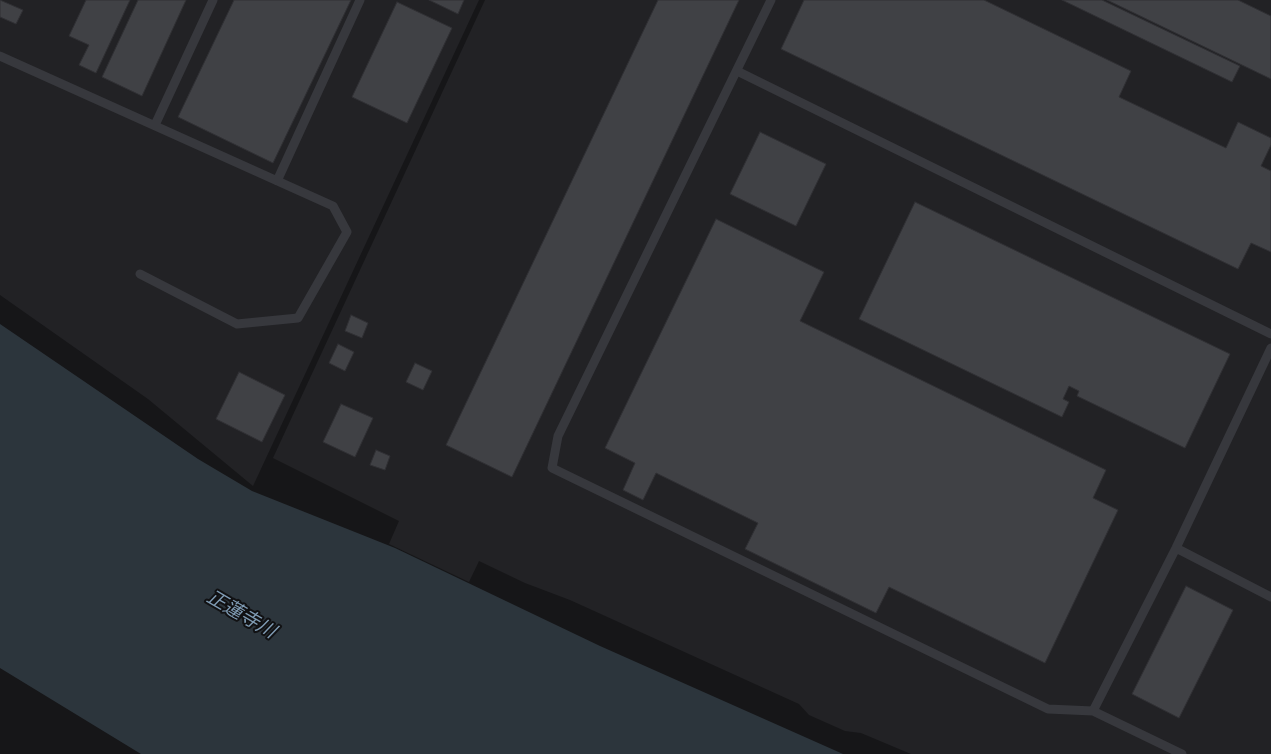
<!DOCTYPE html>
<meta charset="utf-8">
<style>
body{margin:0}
canvas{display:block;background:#161618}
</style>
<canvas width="1271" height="754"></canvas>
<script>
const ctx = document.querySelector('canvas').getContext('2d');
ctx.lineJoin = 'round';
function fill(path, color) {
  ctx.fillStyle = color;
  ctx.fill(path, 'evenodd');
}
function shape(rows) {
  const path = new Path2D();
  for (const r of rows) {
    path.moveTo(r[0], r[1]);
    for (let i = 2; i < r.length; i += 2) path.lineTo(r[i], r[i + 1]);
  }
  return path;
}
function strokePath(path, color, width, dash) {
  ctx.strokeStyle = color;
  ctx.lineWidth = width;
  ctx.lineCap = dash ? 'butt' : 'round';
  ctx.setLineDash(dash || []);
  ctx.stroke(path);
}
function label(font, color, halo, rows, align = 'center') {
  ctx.font = font + ' Helvetica,"Noto Sans JP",sans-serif';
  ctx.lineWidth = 4;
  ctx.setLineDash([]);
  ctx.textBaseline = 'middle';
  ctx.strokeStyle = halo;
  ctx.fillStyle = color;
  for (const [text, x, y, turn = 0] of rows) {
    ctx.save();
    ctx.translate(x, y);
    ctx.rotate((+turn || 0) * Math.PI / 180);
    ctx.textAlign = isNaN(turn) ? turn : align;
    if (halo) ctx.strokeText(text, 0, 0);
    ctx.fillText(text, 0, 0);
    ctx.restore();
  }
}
fill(shape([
 [0,0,479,0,253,486,148,399,0,295],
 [485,0,1271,0,1271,754,911,754,861,733,845,731,809,715,799,704,570,600,525,583,479,561,469,582,389,544,399,521,273,458]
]), '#222225');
fill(shape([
 [0,324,198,459,252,491,395,548,600,646,843,754,141,754,0,668]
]), '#2c353c');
const building = shape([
 [0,0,23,10,16,24,0,17,0,0],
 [86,0,130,0,96,73,79,65,89,45,69,36,86,0],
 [138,0,186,0,142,96,102,77,138,0],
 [234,0,351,0,273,163,178,117,234,0],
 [429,0,464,0,458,14,429,0],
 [658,0,739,0,512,477,446,445,658,0],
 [804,0,984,0,1131,71,1119,97,1226,148,1238,122,1271,138,1271,145,1261,166,1271,171,1271,252,1251,243,1238,269,781,49,804,0],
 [1062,0,1102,0,1240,66,1232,82,1062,0],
 [1107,0,1238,0,1271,16,1271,79,1107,0],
 [397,2,452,28,407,123,352,97,397,2],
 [760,132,826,164,796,226,730,194,760,132],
 [915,202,1230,354,1185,448,1077,396,1079,391,1069,386,1063,399,1069,402,1062,417,859,319,915,202],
 [716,219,824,272,800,321,1106,470,1093,498,1118,510,1045,663,889,587,876,613,745,549,758,523,656,473,643,500,623,490,635,463,605,448,716,219],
 [351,315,368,323,362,338,345,331,351,315],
 [338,344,354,352,345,371,329,363,338,344],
 [415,363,432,371,423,390,406,382,415,363],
 [239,372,285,395,262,442,216,419,239,372],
 [341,404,373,418,355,457,323,442,341,404],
 [376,450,390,456,385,470,370,465,376,450],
 [1186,586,1233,610,1179,718,1132,694,1186,586]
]);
fill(building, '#404145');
strokePath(building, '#303034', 1);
strokePath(shape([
 [771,0,558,436,552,468,1048,709,1093,711],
 [0,56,333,206,347,232,298,318,237,324,140,274],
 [737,71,1271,334],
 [155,125,213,0],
 [277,181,360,0],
 [1176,548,1271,597],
 [1182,754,1093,711,1176,548,1271,348]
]), '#37383d', 9);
label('italic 19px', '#7f9bb3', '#111113', [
 ["正蓮寺川",241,615,30]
]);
</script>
